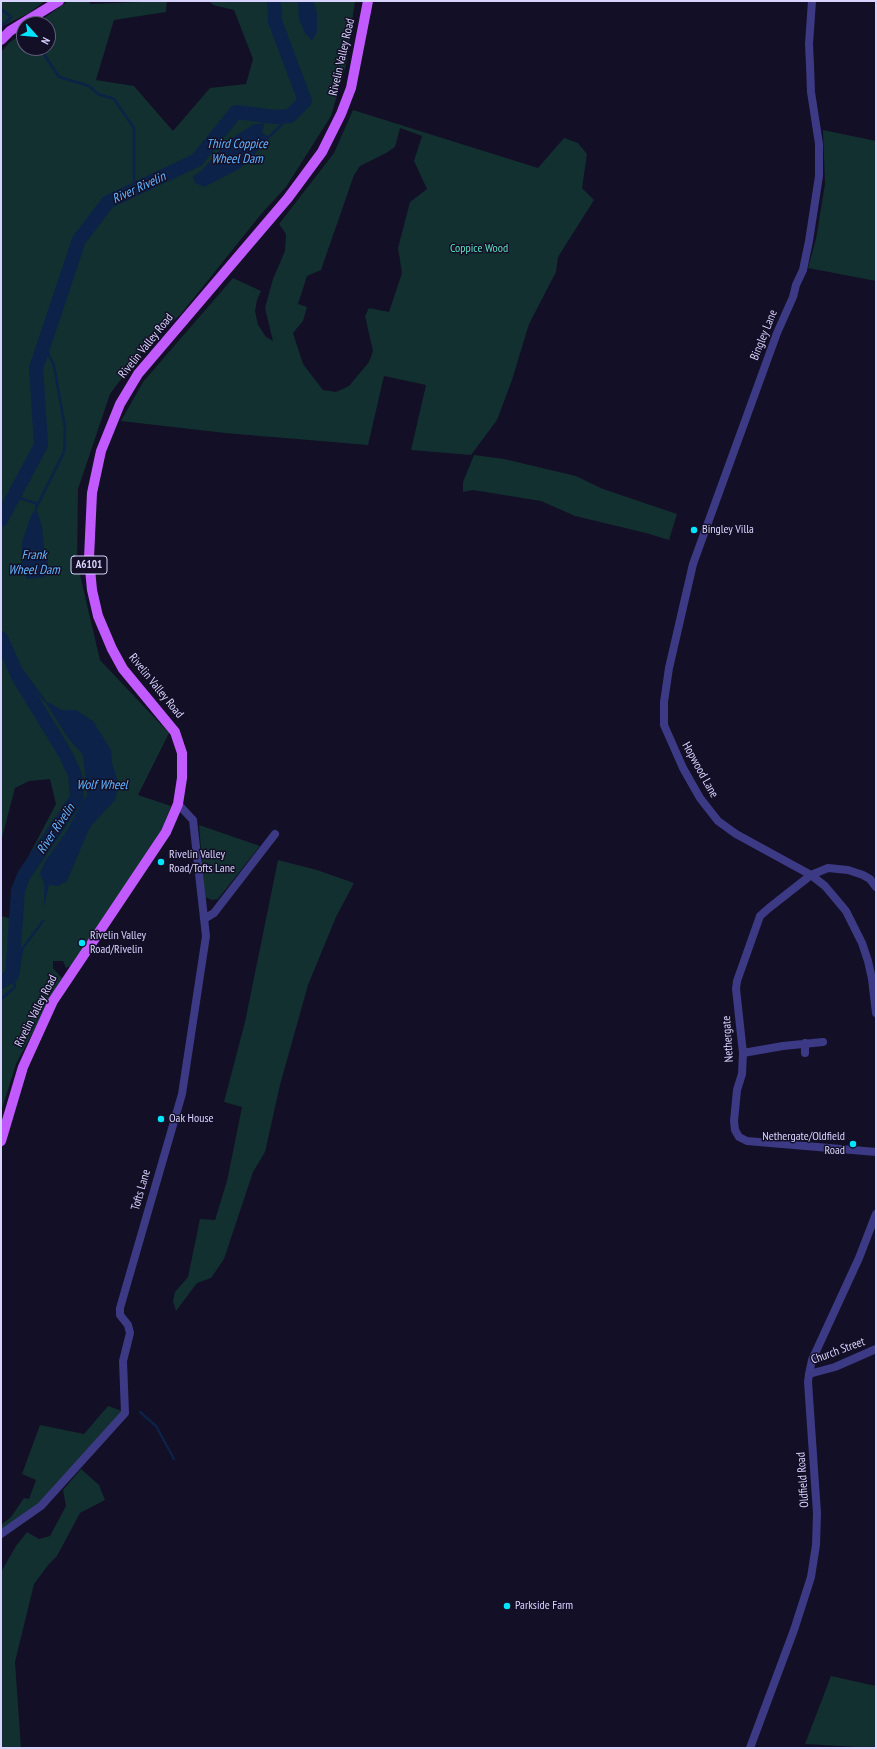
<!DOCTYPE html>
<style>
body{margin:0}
#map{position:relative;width:877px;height:1749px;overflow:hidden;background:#130f26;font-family:"PT Sans Narrow",sans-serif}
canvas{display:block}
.frame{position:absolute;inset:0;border:2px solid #d9d4ff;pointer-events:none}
.north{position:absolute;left:16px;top:16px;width:40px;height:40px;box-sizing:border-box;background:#130f26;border:1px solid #625e7d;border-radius:50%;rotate:117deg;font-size:11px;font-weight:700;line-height:16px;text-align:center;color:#d9d4ff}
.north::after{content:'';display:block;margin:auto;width:14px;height:18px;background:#00e5ff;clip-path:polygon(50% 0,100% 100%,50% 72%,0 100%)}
</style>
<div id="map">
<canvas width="877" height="1749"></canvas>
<div class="frame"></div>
<div class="north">N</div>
</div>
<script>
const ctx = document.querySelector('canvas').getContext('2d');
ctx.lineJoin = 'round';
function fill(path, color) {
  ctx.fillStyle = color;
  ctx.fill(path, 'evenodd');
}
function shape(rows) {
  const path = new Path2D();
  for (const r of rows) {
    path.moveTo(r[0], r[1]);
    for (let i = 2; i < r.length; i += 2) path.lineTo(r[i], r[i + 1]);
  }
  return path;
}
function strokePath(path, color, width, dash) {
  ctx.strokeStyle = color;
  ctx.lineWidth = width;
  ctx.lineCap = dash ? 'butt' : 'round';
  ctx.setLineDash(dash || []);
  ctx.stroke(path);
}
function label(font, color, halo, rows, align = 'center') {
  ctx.font = font + ' "PT Sans Narrow",sans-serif';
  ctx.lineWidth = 3;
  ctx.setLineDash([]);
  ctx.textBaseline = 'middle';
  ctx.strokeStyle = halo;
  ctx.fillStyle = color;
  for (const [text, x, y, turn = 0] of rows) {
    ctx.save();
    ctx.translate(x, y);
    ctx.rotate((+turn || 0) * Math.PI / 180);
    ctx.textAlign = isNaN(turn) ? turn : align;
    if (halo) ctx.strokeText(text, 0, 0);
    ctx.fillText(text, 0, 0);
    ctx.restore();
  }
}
fill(shape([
 [1,1,45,1,29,13,1,27],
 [68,1,88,1,91,4,167,1,166,12,114,20,96,80,134,86,173,131,210,88,246,84,253,59,234,10,213,5,209,1,355,1,346,65,331,116,286,187,262,213,181,314,145,347,110,394,78,489,77,562,100,660,169,733,138,795,171,806,162,829,72,965,66,968,63,961,53,961,53,968,62,978,16,1064,1,1112,1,916,13,919,17,878,56,804,50,779,29,781,15,788,1,841,1,52,9,43,24,32,24,48,48,48,48,24,36,24],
 [353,110,538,168,564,138,578,143,587,154,582,188,594,200,558,257,556,272,529,324,512,380,497,420,471,455,411,450,426,385,384,376,368,445,225,433,121,421,143,382,233,278,261,291,257,300,255,311,258,325,266,337,273,341,265,308,273,279,285,251,286,234,279,224,334,153],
 [400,128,422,136,414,161,427,189,410,202,398,248,402,273,389,312,369,308,365,316,373,351,369,362,349,386,336,392,323,390,303,364,293,333,303,321,307,307,298,304,307,276,321,270,354,175,360,166,386,153,395,147],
 [823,130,876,141,876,281,808,268,816,239,825,184],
 [474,455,504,459,576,476,603,489,677,514,669,540,646,533,575,516,541,501,473,490,463,492,463,482],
 [199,825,260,846,218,899,212,900,205,897],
 [278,860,317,870,354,883,336,917,308,985,280,1085,265,1152,253,1172,224,1259,211,1278,197,1283,176,1311,173,1301,175,1292,188,1277,200,1219,215,1220,227,1181,242,1107,224,1102,245,1022],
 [108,1406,122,1411,37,1506,1,1530,1,1525,11,1517,24,1498,29,1499,36,1480,22,1474,40,1425,84,1434],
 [81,1469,99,1485,105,1500,80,1513,57,1556,49,1564,34,1584,15,1662,21,1748,1,1748,1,1572,16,1546,27,1532,39,1539,50,1536,66,1506,63,1490],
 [831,1676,876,1686,876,1748,805,1744]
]), '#12302f');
fill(shape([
 [298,1,313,1,317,12,317,31,312,41,305,33,299,20],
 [254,124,264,124,262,133,269,137,257,152,239,169,204,187,195,183,193,176,201,171,228,141],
 [36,508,42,526,44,548,48,564,45,577,27,579,21,566,22,543,30,518],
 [44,700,62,710,76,710,93,721,111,750,112,763,119,785,115,800,90,827,67,881,58,886,49,885,44,907,44,884,40,873,46,860,66,832,87,795,83,755,68,738]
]), '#0c2248');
strokePath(shape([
 [1,9,11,17,1,27],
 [40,48,59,77,89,86,98,94,114,99,134,128,134,180,139,187],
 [262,124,265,114],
 [269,137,290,116],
 [14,496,38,504],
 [36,508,64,452,65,428,54,366,44,345],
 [15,668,21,669,44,700],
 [1,999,15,987,12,975,18,974,22,949,43,921],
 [140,1412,156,1426,174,1459]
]), '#0c2248', 2.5);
strokePath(shape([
 [1,520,41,445,36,368,79,240,108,202,197,160,236,112,275,117,290,116,305,101,275,21,274,1],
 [1,638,18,676,66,755,75,775,77,798,24,875,18,890,12,975,1,982]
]), '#0c2248', 14);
strokePath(shape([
 [812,1,809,44,810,65,811,92,819,144,819,176,809,241,803,270,796,285,793,297,777,333,693,564,669,668,664,702,664,725,683,768,700,798,718,821,736,834,811,875,825,886,846,911,862,943,868,961,872,979,876,1013],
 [876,887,870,879,863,875,848,870,828,868,811,875,769,908,760,916,737,981,736,989,743,1053,742,1074,737,1090,734,1121,735,1130,739,1137,747,1141,876,1152],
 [204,919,214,913,275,834],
 [805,1043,805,1053],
 [743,1053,783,1046,823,1042],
 [809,1374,835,1367,876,1349],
 [1,1534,41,1506,125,1413,123,1361,130,1333,128,1325,120,1315,120,1308,182,1094,206,936,193,820,178,804],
 [750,1748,794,1630,811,1577,816,1545,817,1513,808,1382,809,1374,812,1360,859,1258,876,1214]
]), '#3d3a85', 8);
strokePath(shape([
 [1,40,10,31,59,1],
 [1,1141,23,1067,53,1001,166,832,178,804,182,778,182,753,175,732,123,669,112,649,98,616,92,590,89,558,92,493,101,451,120,404,138,374,288,198,322,152,341,114,351,88,368,1]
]), '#c25bff', 10);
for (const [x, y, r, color] of [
 [694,530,4,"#00e5ff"],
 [161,862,4,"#00e5ff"],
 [82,943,4,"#00e5ff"],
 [161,1119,4,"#00e5ff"],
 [853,1144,4,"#00e5ff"],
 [507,1606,4,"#00e5ff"]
]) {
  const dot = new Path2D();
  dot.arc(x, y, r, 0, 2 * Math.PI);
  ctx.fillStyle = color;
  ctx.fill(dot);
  strokePath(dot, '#130f26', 1.5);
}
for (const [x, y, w] of [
 [89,565,36]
]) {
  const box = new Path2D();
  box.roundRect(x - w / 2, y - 9, w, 18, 3);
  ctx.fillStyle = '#130f26';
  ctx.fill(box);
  strokePath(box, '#d9d4ff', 1);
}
label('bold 11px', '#d9d4ff', null, [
 ["A6101",89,565]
]);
label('12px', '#d9d4ff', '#130f26', [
 ["Rivelin Valley Road",342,57,-77],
 ["Bingley Lane",764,335,-68],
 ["Rivelin Valley Road",146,346,-51],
 ["Rivelin Valley Road",156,686,51],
 ["Hopwood Lane",700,770,61],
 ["Rivelin Valley Road",36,1011,-63],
 ["Nethergate",728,1039,-94],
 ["Tofts Lane",141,1190,-74],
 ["Church Street",838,1351,-20],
 ["Oldfield Road",803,1480,-94]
]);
label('12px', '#5fe0c0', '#130f26', [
 ["Coppice Wood",479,249]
]);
label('12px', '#d9d4ff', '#130f26', [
 ["Bingley Villa",702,530],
 ["Rivelin Valley",169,855],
 ["Road/Tofts Lane",169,869],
 ["Rivelin Valley",90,936],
 ["Road/Rivelin",90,950],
 ["Oak House",169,1119],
 ["Nethergate/Oldfield",845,1137,"right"],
 ["Road",845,1151,"right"],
 ["Parkside Farm",515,1606]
], 'left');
label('italic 13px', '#62b6ff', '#130f26', [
 ["Third Coppice",237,144],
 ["Wheel Dam",237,159],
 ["River Rivelin",139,188,-25],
 ["Frank",34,555],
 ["Wheel Dam",34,570],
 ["Wolf Wheel",102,785],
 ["River Rivelin",56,829,-56]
]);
</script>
